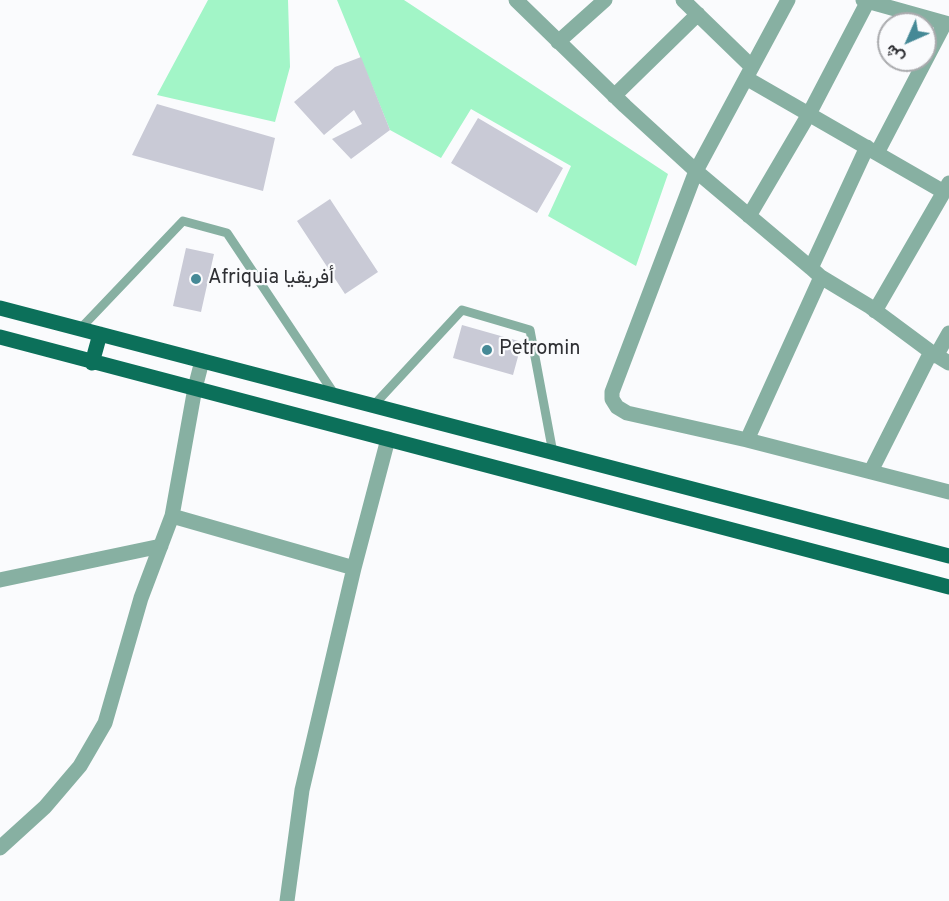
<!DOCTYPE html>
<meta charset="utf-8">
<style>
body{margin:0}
#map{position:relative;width:949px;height:901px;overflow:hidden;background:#fafbfd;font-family:Overpass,Vazirmatn,sans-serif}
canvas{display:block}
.north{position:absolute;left:877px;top:12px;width:60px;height:60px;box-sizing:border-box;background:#fafbfd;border:2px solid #a9aaad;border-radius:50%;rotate:225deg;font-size:16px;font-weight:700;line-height:24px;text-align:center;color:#2f3034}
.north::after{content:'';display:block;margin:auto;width:21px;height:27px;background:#458996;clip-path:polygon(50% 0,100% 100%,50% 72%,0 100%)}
</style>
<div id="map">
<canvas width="949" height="901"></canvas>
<div class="north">ش</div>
</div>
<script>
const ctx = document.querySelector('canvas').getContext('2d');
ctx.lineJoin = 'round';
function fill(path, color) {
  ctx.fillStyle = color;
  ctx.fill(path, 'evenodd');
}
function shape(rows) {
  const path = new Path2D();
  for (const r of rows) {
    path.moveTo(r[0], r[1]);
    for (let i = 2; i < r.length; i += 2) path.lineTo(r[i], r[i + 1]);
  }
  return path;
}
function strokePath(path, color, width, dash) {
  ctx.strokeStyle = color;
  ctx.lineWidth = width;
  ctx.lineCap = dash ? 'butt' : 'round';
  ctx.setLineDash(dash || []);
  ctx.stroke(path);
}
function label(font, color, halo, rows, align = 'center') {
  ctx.font = font + ' Overpass,Vazirmatn,sans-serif';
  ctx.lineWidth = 4.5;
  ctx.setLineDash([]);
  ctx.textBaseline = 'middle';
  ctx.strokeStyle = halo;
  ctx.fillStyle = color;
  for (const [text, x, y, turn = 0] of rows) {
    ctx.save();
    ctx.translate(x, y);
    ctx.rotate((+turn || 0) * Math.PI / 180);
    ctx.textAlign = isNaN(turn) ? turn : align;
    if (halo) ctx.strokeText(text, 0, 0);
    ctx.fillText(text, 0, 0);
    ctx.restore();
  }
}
fill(shape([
 [208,0,288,0,290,67,275,122,157,95],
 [337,0,404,0,668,174,636,266,548,216,571,166,471,109,441,158,390,130]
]), '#a2f5c7');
fill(shape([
 [361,57,390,130,351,159,332,139,362,124,354,110,324,135,294,102,335,67],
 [157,104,275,138,263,191,132,155],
 [478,118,563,168,537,213,451,163],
 [330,199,378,272,345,294,297,221],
 [186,248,214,254,201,312,173,306],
 [462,325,522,342,513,375,453,358]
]), '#c9cad6');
strokePath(shape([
 [80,329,183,221,227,233,335,395],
 [373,406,462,310,530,330,553,453]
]), '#87b0a2', 9);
strokePath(shape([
 [516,0,625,106,696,171,811,268,821,277,869,306,931,352,949,363],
 [683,0,752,67],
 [788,0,696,171,612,392,612,399,617,407,627,413,747,440,949,492],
 [863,0,949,24],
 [558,42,605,0],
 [746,78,944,192],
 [614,96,698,14],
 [877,153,945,23],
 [749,216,809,114,868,1],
 [811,268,867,147],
 [875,311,949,183],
 [936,356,949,333],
 [747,440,821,277],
 [871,471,931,352],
 [172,516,354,568],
 [0,580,161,546],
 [0,848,45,807,80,766,105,723,141,598,172,516,195,388,202,361],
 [287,901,302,790,354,568,388,439]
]), '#87b0a2', 15);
strokePath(shape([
 [0,308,949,556],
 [0,337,949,587],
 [92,363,100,334]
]), '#0c705a', 15);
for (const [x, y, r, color] of [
 [196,279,6,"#458996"],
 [487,350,6,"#458996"]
]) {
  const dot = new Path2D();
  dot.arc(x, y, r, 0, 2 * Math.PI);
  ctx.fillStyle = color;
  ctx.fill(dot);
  strokePath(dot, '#fafbfd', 2);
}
label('20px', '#2f3034', '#fafbfd', [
 ["Afriquia أفريقيا",208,279],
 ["Petromin",499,350]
], 'left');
</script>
